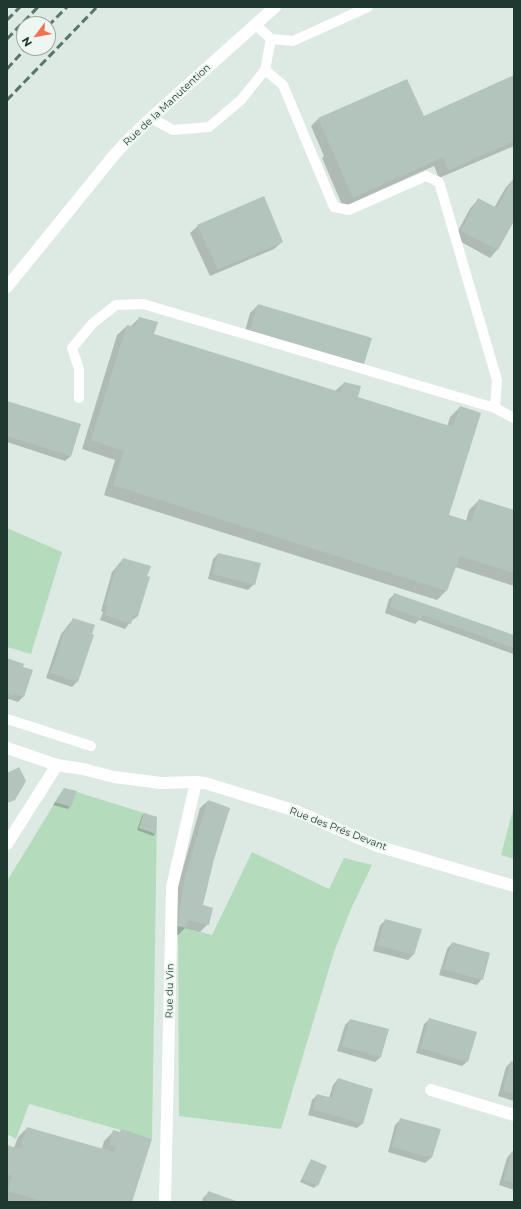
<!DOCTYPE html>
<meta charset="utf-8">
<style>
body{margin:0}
#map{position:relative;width:521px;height:1209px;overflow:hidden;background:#dde9e3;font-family:Montserrat,sans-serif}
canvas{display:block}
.frame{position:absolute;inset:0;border:8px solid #1f3830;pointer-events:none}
.north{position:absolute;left:16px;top:16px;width:40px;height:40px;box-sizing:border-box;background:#edf6f1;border:1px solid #9baaa4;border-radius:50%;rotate:238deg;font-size:11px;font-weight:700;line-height:16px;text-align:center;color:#1f3830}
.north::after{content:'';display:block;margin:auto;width:14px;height:18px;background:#f37152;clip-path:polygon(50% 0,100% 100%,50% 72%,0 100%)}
</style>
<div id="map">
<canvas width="521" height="1209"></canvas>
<div class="frame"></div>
<div class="north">N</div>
</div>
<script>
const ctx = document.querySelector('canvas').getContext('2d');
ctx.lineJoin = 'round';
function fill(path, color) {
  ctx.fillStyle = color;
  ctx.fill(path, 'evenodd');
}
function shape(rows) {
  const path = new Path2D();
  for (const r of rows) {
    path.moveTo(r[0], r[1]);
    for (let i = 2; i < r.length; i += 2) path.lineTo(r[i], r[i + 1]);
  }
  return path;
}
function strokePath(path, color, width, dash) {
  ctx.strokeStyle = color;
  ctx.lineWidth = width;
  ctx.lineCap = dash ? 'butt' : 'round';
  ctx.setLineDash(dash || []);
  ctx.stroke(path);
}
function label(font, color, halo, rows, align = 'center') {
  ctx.font = font + ' Montserrat,sans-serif';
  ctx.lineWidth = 4;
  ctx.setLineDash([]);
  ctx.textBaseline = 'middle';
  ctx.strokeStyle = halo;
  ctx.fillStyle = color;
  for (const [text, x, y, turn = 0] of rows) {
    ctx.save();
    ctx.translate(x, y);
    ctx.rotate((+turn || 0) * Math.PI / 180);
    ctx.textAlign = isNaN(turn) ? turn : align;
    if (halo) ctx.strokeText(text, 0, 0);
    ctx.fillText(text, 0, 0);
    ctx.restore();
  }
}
fill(shape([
 [7,528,62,552,31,654,7,647],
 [64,788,157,817,152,1139,29,1104,16,1139,7,1134,7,881],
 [514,806,514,859,501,855],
 [252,852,329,889,344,858,372,865,351,909,334,952,281,1129,179,1116,178,926,212,935]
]), '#b5dbbd');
fill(shape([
 [514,76,514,146,439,178,434,166,343,207,322,158,324,156,311,126,318,119,424,117],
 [513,180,514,219,497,250,490,258,454,238,471,207,478,200,494,208,506,187],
 [198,226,282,242,274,249,210,276,190,233],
 [258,305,363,364,356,371,243,338,250,313],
 [139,318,152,334,335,391,344,383,357,398,447,427,450,417,460,407,448,515,466,521,469,510,479,500,514,511,514,586,455,567,446,591,437,600,104,495,115,460,82,449,117,335,127,326,130,327],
 [7,402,80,425,71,456,65,461,7,442],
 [218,554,254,584,248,590,208,579,213,559],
 [123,559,145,576,138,616,131,621,125,629,100,620,103,612,101,611,112,572],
 [395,594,514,636,514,653,513,654,419,620,415,624,385,613,389,599],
 [73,619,77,682,72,687,46,678,61,634],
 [7,659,23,697,18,702,9,699,7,701],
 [64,789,70,806,68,809,53,805],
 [208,801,213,859,202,906,208,924,200,932,185,928,178,935,171,934,178,886,200,808],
 [144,814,155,834,153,836,137,830,142,816],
 [386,920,413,955,408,960,373,951,380,925],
 [452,943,482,979,477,985,439,975,447,949],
 [430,1019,468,1061,462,1066,416,1053,424,1024],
 [350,1020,381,1057,375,1062,337,1051,345,1025],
 [511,1062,514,1063,514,1101,498,1096,506,1067],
 [338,1079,363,1123,357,1128,308,1115,312,1100,317,1095,329,1098,333,1085],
 [401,1119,439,1130,431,1158,425,1163,388,1152,395,1125],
 [27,1128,102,1149,104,1141,114,1131,119,1133,121,1131,131,1202,7,1202,7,1146,14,1148,18,1137],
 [512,1152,514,1153,514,1190,499,1185,507,1158],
 [311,1161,317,1185,314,1188,300,1182,309,1163],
 [209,1192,237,1202,202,1202,203,1198]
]), '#0003');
fill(shape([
 [514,75,514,141,449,170,443,157,353,198,318,118,407,79,424,116],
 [514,177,514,221,498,250,461,231,478,198,497,208],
 [264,196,283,242,218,269,197,225],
 [258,304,372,338,364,364,250,330],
 [139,317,158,322,154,334,340,392,344,382,361,386,358,397,453,427,460,406,481,413,449,515,471,522,479,499,514,510,514,573,460,556,447,591,113,485,124,451,91,440,127,325,135,327],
 [7,401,81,424,71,456,7,436],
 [218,553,261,563,255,585,213,574],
 [123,558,151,566,147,576,150,577,138,616,134,615,131,624,105,615,108,606,105,605,117,566,120,567],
 [394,593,514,635,514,648,423,615,421,619,390,607],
 [73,618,95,625,92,634,94,635,78,682,51,673,66,627,69,628],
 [7,658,24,664,23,667,33,670,24,697,14,694,13,696,7,694],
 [19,767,26,781,15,800,7,803,7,773],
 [64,788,77,791,71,807,55,802],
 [208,800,230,808,214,859,203,905,213,908,209,925,188,920,186,927,178,926,179,912,185,877],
 [144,813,157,817,156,834,139,828],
 [385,919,422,929,414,955,378,945],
 [452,942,490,953,483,980,444,969],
 [429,1018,477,1032,468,1062,421,1048],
 [350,1019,389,1029,381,1057,342,1046],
 [511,1061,514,1062,514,1094,503,1091],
 [338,1078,373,1089,363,1124,313,1109,317,1094,332,1098],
 [400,1118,441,1129,432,1158,392,1147],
 [27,1127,114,1152,116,1147,109,1145,113,1130,120,1132,121,1129,152,1139,132,1202,46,1202,8,1191,12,1176,7,1174,7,1145,20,1149],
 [512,1151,514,1152,514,1183,504,1180],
 [311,1159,327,1166,318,1186,302,1179],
 [208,1191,239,1202,205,1202]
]), '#b3c4bc');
strokePath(shape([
 [255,24,271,39,293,41,368,7],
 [151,118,173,130,209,127,241,100,265,70,271,39],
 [79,398,79,369,72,348,93,323,116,305,143,304,495,408,497,380,439,182,426,176,349,210,334,207,283,85,265,70],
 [495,408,514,418],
 [7,719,91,746]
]), '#fff', 10);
strokePath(shape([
 [7,287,115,154,128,140,151,118,275,7],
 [7,748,57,765,83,769,114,777,161,783,196,782,205,783,296,811,377,846,514,886],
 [7,844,57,765],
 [431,1090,514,1115],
 [165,1202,172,887,196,782]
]), '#fff', 12);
strokePath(shape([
 [7,20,20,7],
 [48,26,67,7],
 [7,39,38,7],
 [7,69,26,48],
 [7,100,97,7]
]), '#59756c', 3, [8, 4]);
label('10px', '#1f3830', '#edf6f1', [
 ["Rue de la Manutention",167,105,-43],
 ["Rue des Prés Devant",338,829,21],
 ["Rue du Vin",170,991,-89]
]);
</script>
